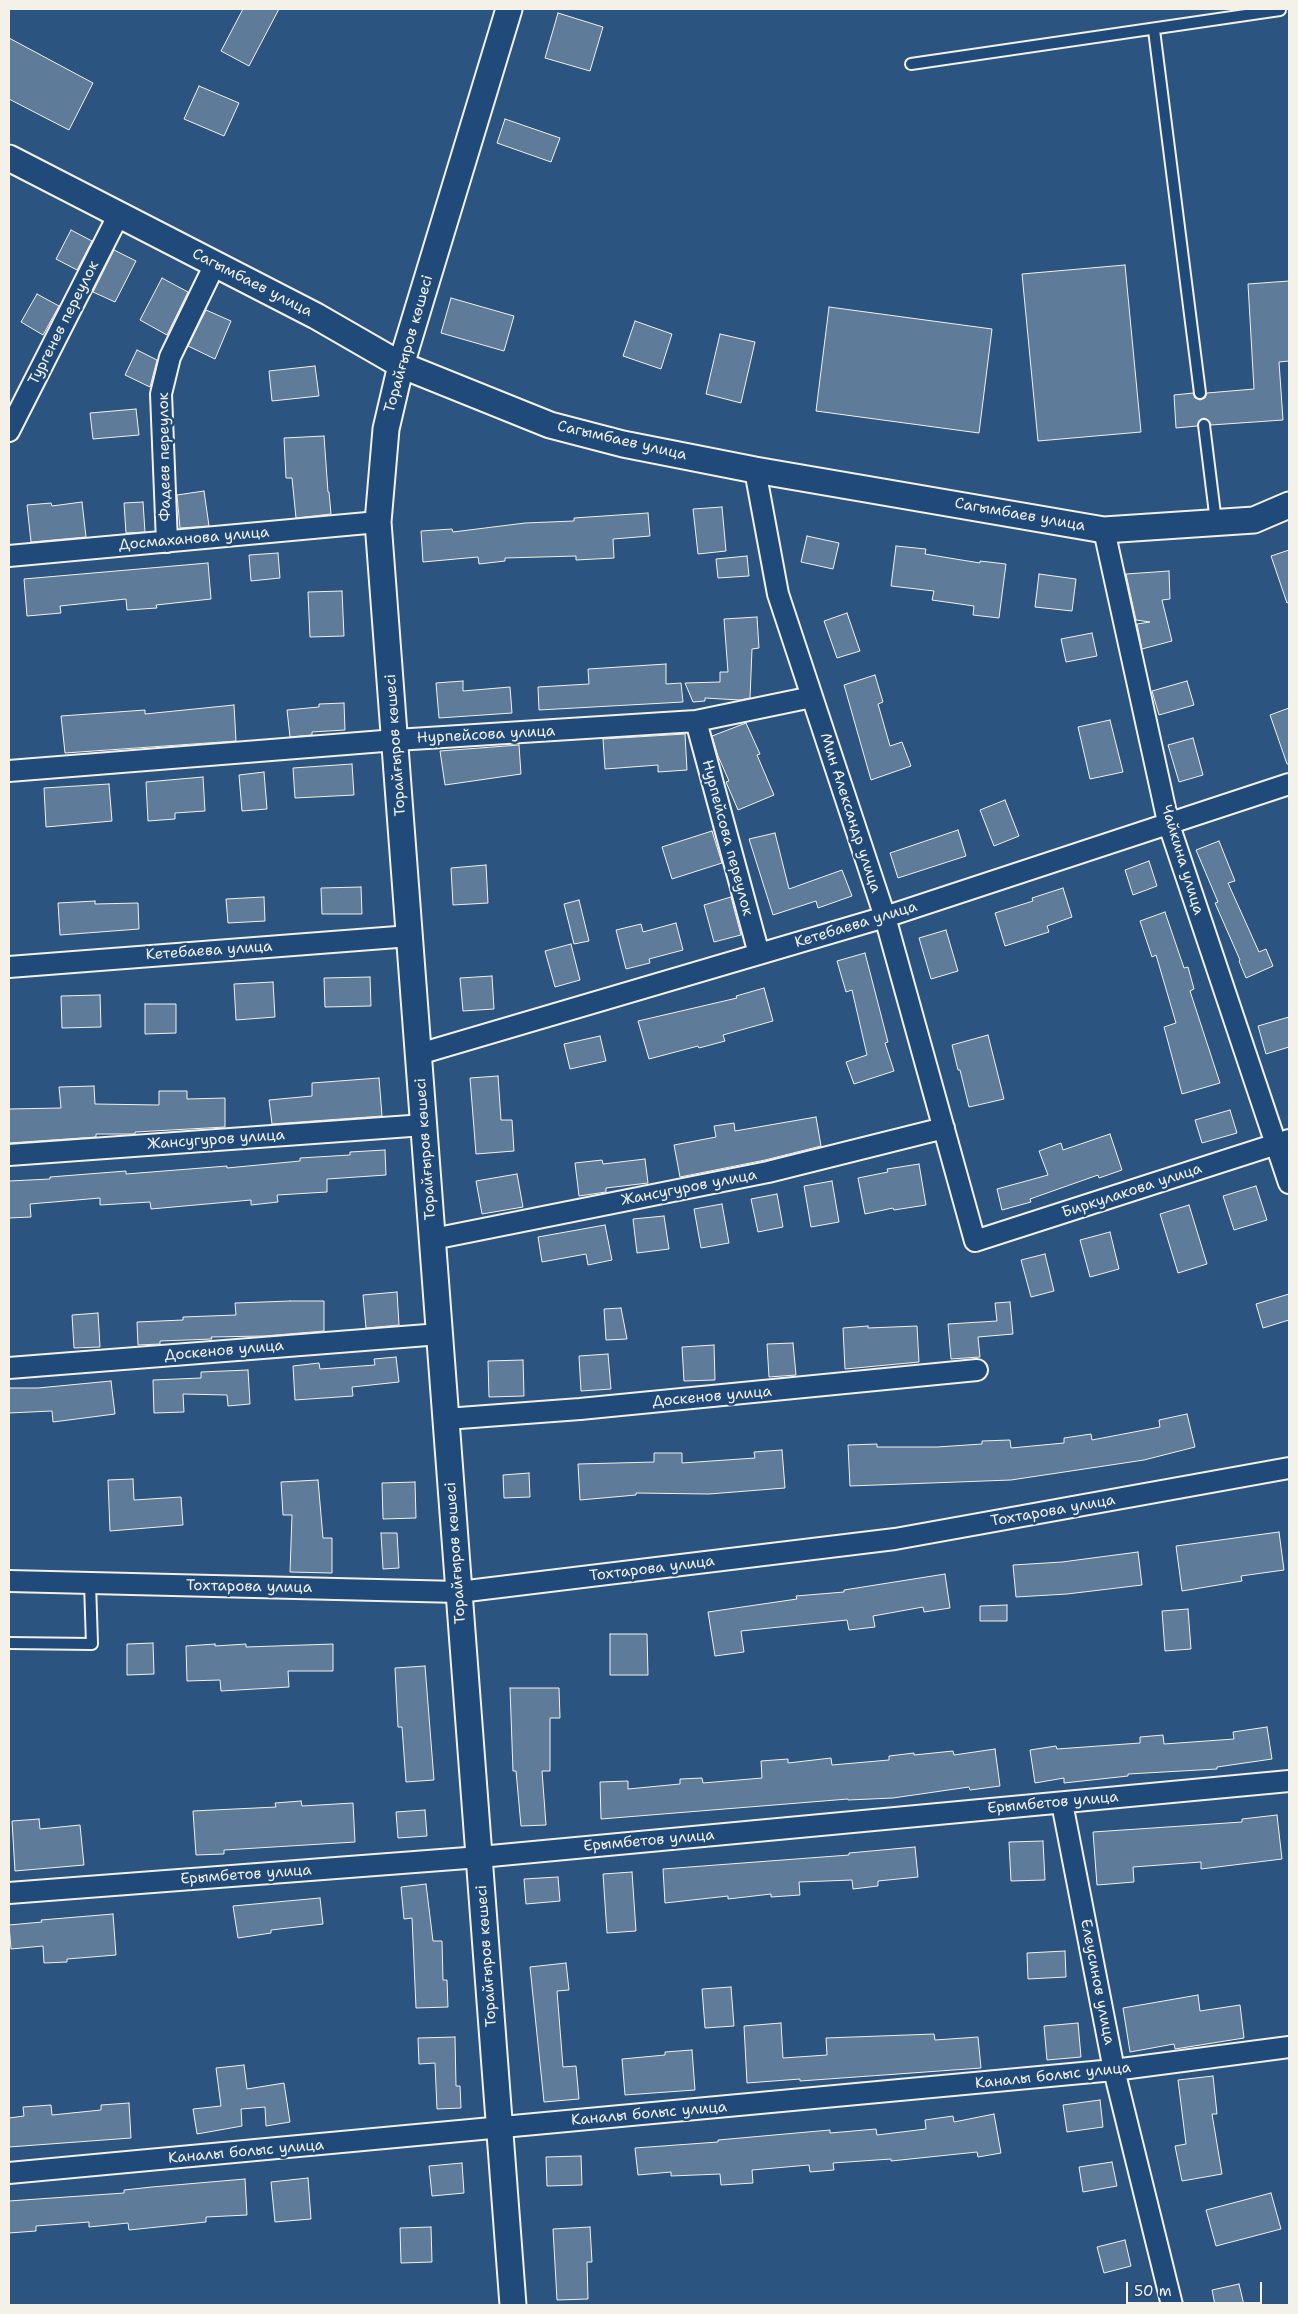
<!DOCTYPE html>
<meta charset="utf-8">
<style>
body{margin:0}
#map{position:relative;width:1298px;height:2314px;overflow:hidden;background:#2c5481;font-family:"Shantell Sans",sans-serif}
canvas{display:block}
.frame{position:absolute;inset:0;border:10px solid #f4f1e8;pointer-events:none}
.scale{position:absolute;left:1126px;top:2282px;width:136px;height:22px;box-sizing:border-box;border:2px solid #f4f1e8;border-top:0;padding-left:6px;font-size:15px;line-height:18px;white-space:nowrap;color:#f4f1e8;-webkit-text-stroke:4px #1f4a7a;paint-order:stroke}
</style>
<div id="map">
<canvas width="1298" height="2314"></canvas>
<div class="frame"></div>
<div class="scale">50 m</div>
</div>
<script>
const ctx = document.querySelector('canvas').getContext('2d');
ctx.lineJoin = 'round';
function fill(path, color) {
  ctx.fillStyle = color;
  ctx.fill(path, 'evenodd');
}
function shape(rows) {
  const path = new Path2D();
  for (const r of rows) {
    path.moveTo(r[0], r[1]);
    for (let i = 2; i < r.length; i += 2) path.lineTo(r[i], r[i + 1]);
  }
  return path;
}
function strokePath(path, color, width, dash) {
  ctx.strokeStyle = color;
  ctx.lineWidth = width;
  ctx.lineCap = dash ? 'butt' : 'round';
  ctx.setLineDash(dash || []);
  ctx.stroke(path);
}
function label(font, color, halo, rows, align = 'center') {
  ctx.font = font + ' "Shantell Sans",sans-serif';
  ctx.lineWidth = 5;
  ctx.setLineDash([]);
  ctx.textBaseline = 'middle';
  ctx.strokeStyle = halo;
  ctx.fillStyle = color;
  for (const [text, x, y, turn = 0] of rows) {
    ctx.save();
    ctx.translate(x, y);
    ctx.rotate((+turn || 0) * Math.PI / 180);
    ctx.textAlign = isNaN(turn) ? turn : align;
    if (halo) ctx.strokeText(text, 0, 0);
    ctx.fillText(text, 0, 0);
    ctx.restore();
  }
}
const building = shape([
 [243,9,279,9,249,66,221,51,243,9],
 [558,13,603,27,590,71,545,58,558,13],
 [9,38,93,83,69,130,9,99,9,38],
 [199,86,239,103,224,136,184,119,199,86],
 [505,119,560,138,551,162,497,143,505,119],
 [71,230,92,241,77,270,56,259,71,230],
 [114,250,136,261,115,302,93,292,114,250],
 [1125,265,1141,432,1038,441,1022,274,1125,265],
 [162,278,188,292,167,335,140,320,162,278],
 [1289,281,1289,361,1279,362,1283,420,1211,425,1209,421,1204,418,1200,420,1197,426,1176,428,1174,395,1193,393,1195,398,1200,400,1205,398,1207,393,1254,389,1248,284,1289,281],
 [37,294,59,306,43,335,21,322,37,294],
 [451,298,514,316,504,351,441,333,451,298],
 [829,307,992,329,979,433,816,411,829,307],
 [206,310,231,321,215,359,188,346,206,310],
 [635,321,672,334,661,369,623,356,635,321],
 [720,334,755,342,741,403,706,394,720,334],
 [137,350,157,360,150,387,125,375,137,350],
 [315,366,319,396,272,401,269,371,315,366],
 [136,409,139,435,93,439,90,413,136,409],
 [324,436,328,492,329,492,331,514,296,518,292,478,286,478,284,438,324,436],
 [204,491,209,526,180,528,177,495,204,491],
 [82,502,86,537,31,542,27,505,51,503,52,506,82,502],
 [143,502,145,532,126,533,124,503,143,502],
 [722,507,726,551,698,554,693,509,722,507],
 [648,513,650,536,613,539,614,558,576,560,576,556,505,558,505,561,479,564,478,557,423,562,421,531,452,529,453,532,525,523,574,521,574,518,648,513],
 [807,536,839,543,833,569,801,562,807,536],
 [896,546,926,549,925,554,980,563,980,561,1006,564,999,618,973,615,974,606,932,600,934,591,891,586,896,546],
 [1289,550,1289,602,1287,603,1271,556,1289,550],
 [278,553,280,578,251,581,249,555,278,553],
 [747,556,749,576,718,578,716,559,747,556],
 [208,563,211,599,156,605,157,608,127,610,126,599,60,606,61,613,27,616,24,579,208,563],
 [1169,571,1170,599,1162,600,1172,641,1142,649,1137,624,1150,622,1136,620,1126,574,1169,571],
 [1039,574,1076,579,1072,611,1035,607,1039,574],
 [342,591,344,636,310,637,308,592,342,591],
 [847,613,860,651,837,658,824,621,847,613],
 [757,617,759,648,752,649,750,698,740,700,705,698,705,701,693,702,685,683,720,682,720,672,728,672,724,619,757,617],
 [1092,633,1097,656,1066,662,1061,639,1092,633],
 [666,664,666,684,681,683,683,702,539,710,538,687,589,684,588,669,666,664],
 [875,675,883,702,878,704,890,746,902,742,911,766,871,780,844,685,875,675],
 [463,681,463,691,510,687,512,713,439,718,436,683,463,681],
 [1187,681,1194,705,1159,715,1152,691,1187,681],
 [344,703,345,730,312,732,312,735,290,737,287,710,319,707,319,704,344,703],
 [234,705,236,741,65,753,61,716,145,710,145,714,234,705],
 [1289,708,1289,764,1287,764,1270,715,1289,708],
 [1110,720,1123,772,1090,779,1078,727,1110,720],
 [746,723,760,754,757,755,774,795,738,810,726,782,729,781,718,756,712,736,746,723],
 [685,734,687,770,658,772,658,765,605,769,603,739,685,734],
 [1193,738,1203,775,1179,782,1168,745,1193,738],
 [519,745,521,774,445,785,440,751,519,745],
 [352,764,354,795,295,798,293,768,352,764],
 [264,772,267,809,242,811,239,775,264,772],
 [203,777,205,811,175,813,175,819,148,821,146,782,203,777],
 [109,784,112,821,46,827,44,788,109,784],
 [1005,800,1019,836,994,846,980,810,1005,800],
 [958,830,966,856,898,878,890,853,958,830],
 [712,831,722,863,672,879,662,847,712,831],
 [775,833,789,889,842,870,852,896,818,908,816,901,773,915,749,839,775,833],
 [1219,841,1235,881,1228,883,1259,952,1266,949,1273,966,1246,978,1239,961,1240,960,1215,903,1218,902,1196,850,1219,841],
 [1149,861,1157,886,1133,895,1125,870,1149,861],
 [486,865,488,903,453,905,451,868,486,865],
 [361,887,362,914,322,914,321,888,361,887],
 [1063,888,1072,917,1047,926,1049,932,1005,946,995,913,1033,901,1032,898,1063,888],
 [264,897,265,921,228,923,226,899,264,897],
 [731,897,741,935,714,942,704,905,731,897],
 [579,900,589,941,574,944,564,904,579,900],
 [95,901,95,904,138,903,139,929,60,935,58,903,95,901],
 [1165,912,1184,968,1188,967,1194,989,1190,991,1220,1083,1182,1094,1164,1027,1176,1023,1156,955,1152,957,1140,921,1165,912],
 [676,923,683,950,649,959,650,963,626,969,616,930,641,924,643,932,676,923],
 [946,930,958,971,931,979,919,938,946,930],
 [571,944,580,980,555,987,545,951,571,944],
 [865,953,888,1042,885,1043,894,1071,854,1084,846,1062,867,1055,852,990,846,992,837,961,865,953],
 [492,976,494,1009,463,1011,460,978,492,976],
 [370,977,371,1006,325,1007,324,978,370,977],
 [273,982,275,1017,236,1020,234,984,273,982],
 [764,988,773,1021,723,1035,725,1041,699,1048,698,1046,649,1059,638,1021,737,998,736,996,764,988],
 [100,995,101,1027,62,1028,61,996,100,995],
 [145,1004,176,1004,176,1033,145,1034,145,1004],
 [1289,1017,1289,1047,1266,1054,1258,1026,1289,1017],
 [988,1035,1004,1099,969,1107,960,1070,958,1070,952,1045,988,1035],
 [600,1036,606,1061,570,1069,564,1044,600,1036],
 [498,1076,501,1120,512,1120,514,1151,476,1154,470,1078,498,1076],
 [379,1078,382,1116,272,1124,269,1100,312,1096,312,1083,379,1078],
 [94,1086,95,1104,159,1105,159,1091,187,1091,187,1099,225,1098,225,1127,135,1132,135,1134,96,1134,96,1137,9,1143,9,1109,61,1108,59,1087,94,1086],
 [1230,1110,1237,1133,1202,1143,1195,1120,1230,1110],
 [816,1117,821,1146,765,1160,680,1177,674,1145,716,1137,714,1126,734,1123,735,1131,816,1117],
 [1110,1134,1122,1170,1099,1178,1098,1175,1030,1199,1031,1202,1002,1210,997,1189,1048,1175,1039,1151,1061,1143,1063,1150,1110,1134],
 [385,1150,386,1175,327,1179,327,1192,277,1195,278,1202,251,1205,251,1200,151,1209,150,1202,100,1205,100,1198,30,1204,31,1217,9,1218,9,1181,50,1179,50,1177,126,1171,126,1174,227,1166,227,1168,300,1161,300,1158,350,1155,350,1152,385,1150],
 [645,1159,648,1183,606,1188,606,1192,579,1196,575,1163,602,1160,603,1164,645,1159],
 [919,1164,926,1205,894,1210,893,1208,865,1214,858,1178,888,1172,887,1169,919,1164],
 [517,1174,523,1207,482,1214,476,1181,517,1174],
 [832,1181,839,1222,811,1227,804,1186,832,1181],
 [1256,1186,1267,1220,1234,1230,1223,1196,1256,1186],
 [777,1194,783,1227,758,1232,751,1199,777,1194],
 [722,1204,729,1243,701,1248,694,1209,722,1204],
 [1189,1205,1207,1264,1178,1273,1160,1214,1189,1205],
 [664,1216,669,1249,637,1253,633,1219,664,1216],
 [605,1225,612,1260,588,1265,586,1254,542,1262,538,1237,605,1225],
 [1110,1232,1119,1269,1090,1277,1080,1240,1110,1232],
 [1045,1254,1054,1291,1031,1297,1021,1260,1045,1254],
 [397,1292,399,1325,366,1328,363,1295,397,1292],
 [1289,1294,1289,1320,1263,1328,1256,1304,1289,1294],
 [290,1301,324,1301,324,1331,264,1336,211,1337,212,1339,160,1341,160,1344,138,1345,137,1322,183,1320,183,1317,236,1315,235,1303,290,1301],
 [1010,1302,1013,1334,978,1337,980,1357,951,1359,948,1324,997,1321,995,1303,1010,1302],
 [621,1308,627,1339,606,1340,604,1309,621,1308],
 [98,1313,100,1347,74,1348,72,1315,98,1313],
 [868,1326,868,1328,917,1326,919,1362,845,1369,843,1328,868,1326],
 [793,1343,796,1375,769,1377,767,1344,793,1343],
 [714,1345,715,1380,684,1381,682,1347,714,1345],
 [608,1354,611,1389,581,1391,579,1356,608,1354],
 [396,1357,399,1382,352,1387,353,1396,295,1400,293,1366,319,1363,320,1369,375,1365,374,1359,396,1357],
 [523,1360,524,1396,489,1397,488,1361,523,1360],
 [248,1370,250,1404,228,1406,227,1395,183,1394,184,1412,154,1413,153,1380,201,1378,201,1372,248,1370],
 [111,1381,115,1414,53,1422,52,1411,9,1413,9,1388,38,1388,111,1381],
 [1187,1414,1195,1447,1144,1460,1011,1480,850,1486,848,1445,877,1444,877,1447,937,1447,982,1444,982,1441,1010,1440,1011,1448,1064,1443,1064,1438,1091,1434,1092,1440,1160,1427,1159,1420,1187,1414],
 [782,1450,785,1488,709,1494,636,1493,636,1495,580,1500,578,1464,654,1462,654,1453,682,1453,682,1463,755,1458,754,1452,782,1450],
 [529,1473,530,1497,504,1498,503,1475,529,1473],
 [133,1479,134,1500,181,1497,183,1525,110,1531,108,1480,133,1479],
 [318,1480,323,1538,332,1538,332,1573,290,1572,292,1515,283,1515,281,1482,318,1480],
 [415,1482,416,1518,383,1519,382,1483,415,1482],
 [1279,1532,1284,1570,1241,1576,1242,1581,1182,1591,1176,1546,1279,1532],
 [381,1533,397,1533,399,1568,383,1569,381,1533],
 [1138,1552,1142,1585,1067,1594,1016,1597,1013,1565,1062,1562,1138,1552],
 [945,1574,950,1608,924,1612,923,1607,873,1616,875,1627,849,1630,847,1620,741,1631,744,1652,715,1656,708,1612,797,1599,796,1596,844,1592,844,1590,945,1574],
 [1007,1605,1007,1621,980,1621,980,1606,1007,1605],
 [1188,1609,1191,1649,1165,1651,1162,1611,1188,1609],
 [610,1634,647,1634,648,1675,610,1675,610,1634],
 [153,1643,154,1674,127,1675,127,1644,153,1643],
 [215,1644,215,1646,246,1644,246,1647,333,1644,333,1671,288,1671,289,1687,221,1691,220,1680,187,1681,186,1646,215,1644],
 [425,1666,434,1780,406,1782,402,1727,398,1727,395,1668,425,1666],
 [510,1688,559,1688,560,1718,550,1718,550,1771,542,1771,546,1825,521,1826,516,1771,513,1771,510,1688],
 [1267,1727,1272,1759,1217,1767,1217,1769,1128,1774,1128,1776,1064,1783,1064,1778,1035,1783,1030,1750,1056,1746,1057,1749,1140,1743,1140,1737,1163,1735,1164,1744,1234,1739,1233,1732,1267,1727],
 [995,1749,1000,1786,970,1790,969,1787,893,1798,848,1800,848,1799,601,1819,600,1782,628,1781,628,1789,680,1784,680,1779,702,1778,703,1783,762,1778,761,1761,788,1759,788,1763,831,1758,832,1765,889,1760,889,1756,914,1753,914,1755,953,1751,954,1755,995,1749],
 [301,1801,302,1806,353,1803,355,1842,224,1850,224,1854,196,1855,193,1811,276,1807,275,1803,301,1801],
 [425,1810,427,1836,398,1838,396,1812,425,1810],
 [1277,1815,1282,1859,1201,1869,1201,1862,1133,1867,1134,1882,1097,1885,1093,1832,1242,1822,1242,1819,1277,1815],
 [39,1819,40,1829,80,1825,84,1865,15,1871,12,1821,39,1819],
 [1043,1841,1045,1880,1011,1881,1009,1842,1043,1841],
 [915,1847,918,1877,878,1881,878,1886,853,1889,852,1880,799,1882,800,1895,771,1897,771,1894,728,1899,728,1896,665,1903,663,1869,849,1855,849,1853,915,1847],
 [632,1872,636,1931,607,1933,603,1874,632,1872],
 [558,1877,560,1901,526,1904,524,1879,558,1877],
 [426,1884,433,1941,442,1941,443,1980,447,1980,448,2007,416,2008,412,1918,404,1919,401,1887,426,1884],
 [320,1898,323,1924,271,1930,271,1933,238,1938,233,1906,320,1898],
 [113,1914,116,1955,67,1959,67,1962,44,1963,43,1946,11,1949,9,1925,42,1922,41,1920,113,1914],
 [1065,1951,1066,1977,1028,1979,1027,1953,1065,1951],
 [566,1963,569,1990,557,1991,563,2067,576,2066,579,2099,544,2102,530,1967,566,1963],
 [731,1987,734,2026,705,2028,702,1989,731,1987],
 [1198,1995,1200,2011,1240,2005,1244,2038,1175,2049,1174,2044,1130,2052,1123,2008,1198,1995],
 [781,2023,783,2058,827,2055,826,2038,934,2034,935,2040,978,2037,981,2068,800,2081,800,2079,747,2083,744,2026,781,2023],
 [1078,2023,1081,2057,1047,2060,1044,2026,1078,2023],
 [455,2037,456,2086,460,2086,461,2108,437,2109,435,2063,419,2064,418,2038,455,2037],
 [692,2050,695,2090,625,2095,622,2059,665,2055,665,2052,692,2050],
 [244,2065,247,2089,284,2083,290,2122,266,2126,265,2107,241,2109,242,2126,197,2134,193,2109,221,2106,216,2068,244,2065],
 [1213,2076,1217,2114,1212,2114,1222,2174,1182,2181,1175,2146,1186,2144,1178,2080,1213,2076],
 [1100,2100,1103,2127,1067,2132,1063,2105,1100,2100],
 [129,2103,131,2138,9,2147,9,2118,24,2116,23,2107,51,2105,52,2115,101,2110,101,2105,129,2103],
 [994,2114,1001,2153,978,2157,977,2152,891,2161,891,2159,833,2163,834,2170,810,2172,809,2165,752,2170,753,2183,721,2185,720,2174,671,2176,671,2172,638,2175,635,2148,718,2142,718,2140,830,2130,830,2133,876,2129,877,2135,926,2129,925,2120,953,2116,954,2122,994,2114],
 [581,2156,582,2185,547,2186,546,2157,581,2156],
 [1112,2162,1117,2186,1083,2192,1079,2167,1112,2162],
 [462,2163,464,2193,432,2196,429,2166,462,2163],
 [308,2178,311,2219,275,2222,271,2182,308,2178],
 [245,2179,247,2215,206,2217,206,2222,129,2230,128,2223,89,2227,89,2222,36,2226,36,2231,9,2233,9,2201,124,2193,124,2190,152,2187,245,2179],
 [1271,2193,1281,2229,1216,2246,1206,2210,1271,2193],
 [431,2227,432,2262,401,2263,400,2228,431,2227],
 [590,2227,592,2262,587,2262,588,2299,557,2300,553,2229,590,2227],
 [1125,2240,1131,2266,1104,2273,1097,2247,1125,2240],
 [1239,2284,1244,2305,1215,2305,1212,2290,1239,2284]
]);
fill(building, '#5e7b9a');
strokePath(building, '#f4f1e8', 1);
const service = shape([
 [1154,30,1200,393],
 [911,64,1280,10],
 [1204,425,1216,522],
 [9,1643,92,1644,90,1583]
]);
const minor = shape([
 [9,431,119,214],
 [755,470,778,594,885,917,975,1241,1289,1140],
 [1104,530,1168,822,1289,1183],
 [167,542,161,394,170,357,215,264],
 [9,556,378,522],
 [696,721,759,954],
 [9,771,396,740,696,721,812,697],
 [9,967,410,936],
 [419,1054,885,917,1289,784],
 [9,1155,424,1125],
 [433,1239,768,1172,944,1128],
 [9,1368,440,1334],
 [446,1419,580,1409,977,1370],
 [9,1581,459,1592,895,1539,1289,1468],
 [1062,1803,1114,2070,1172,2305],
 [9,1893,480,1857,1289,1781],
 [9,2173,1114,2070,1289,2047]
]);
const tertiary = shape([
 [509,9,401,365,386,429,378,522,513,2305],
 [9,158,316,316,401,365,550,425,623,444,755,470,1104,530,1254,520,1289,505]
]);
strokePath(service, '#f4f1e8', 14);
strokePath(minor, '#f4f1e8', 24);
strokePath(tertiary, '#f4f1e8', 29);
strokePath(service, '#1f4a7a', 10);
strokePath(minor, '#1f4a7a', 20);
strokePath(tertiary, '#1f4a7a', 25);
label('15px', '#f4f1e8', '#1f4a7a', [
 ["Сагымбаев улица",252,283,27],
 ["Тургенев переулок",64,323,-63],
 ["Торайғыров көшесі",409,344,-74],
 ["Сагымбаев улица",622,441,13],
 ["Фадеев переулок",165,457,-91],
 ["Сагымбаев улица",1020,515,10],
 ["Досмаханова улица",194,539,-5],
 ["Нурпейсова улица",486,735,-3],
 ["Торайғыров көшесі",396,745,-94],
 ["Мин Александр улица",850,813,72],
 ["Нурпейсова переулок",727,838,75],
 ["Чайкина улица",1182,860,73],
 ["Кетебаева улица",856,925,-17],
 ["Кетебаева улица",209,951,-4],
 ["Жансугуров улица",216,1140,-4],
 ["Торайғыров көшесі",426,1149,-94],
 ["Жансугуров улица",689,1188,-11],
 ["Биркулакова улица",1132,1191,-18],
 ["Доскенов улица",224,1351,-5],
 ["Доскенов улица",712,1397,-5],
 ["Тохтарова улица",1053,1511,-10],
 ["Торайғыров көшесі",456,1553,-94],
 ["Тохтарова улица",652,1569,-7],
 ["Тохтарова улица",249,1587,1],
 ["Ерымбетов улица",1053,1803,-5],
 ["Ерымбетов улица",649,1841,-5],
 ["Ерымбетов улица",246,1875,-4],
 ["Торайғыров көшесі",487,1956,-94],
 ["Елеусинов улица",1097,1982,79],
 ["Каналы болыс улица",1053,2076,-6],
 ["Каналы болыс улица",649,2114,-5],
 ["Каналы болыс улица",246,2152,-5]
]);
</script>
